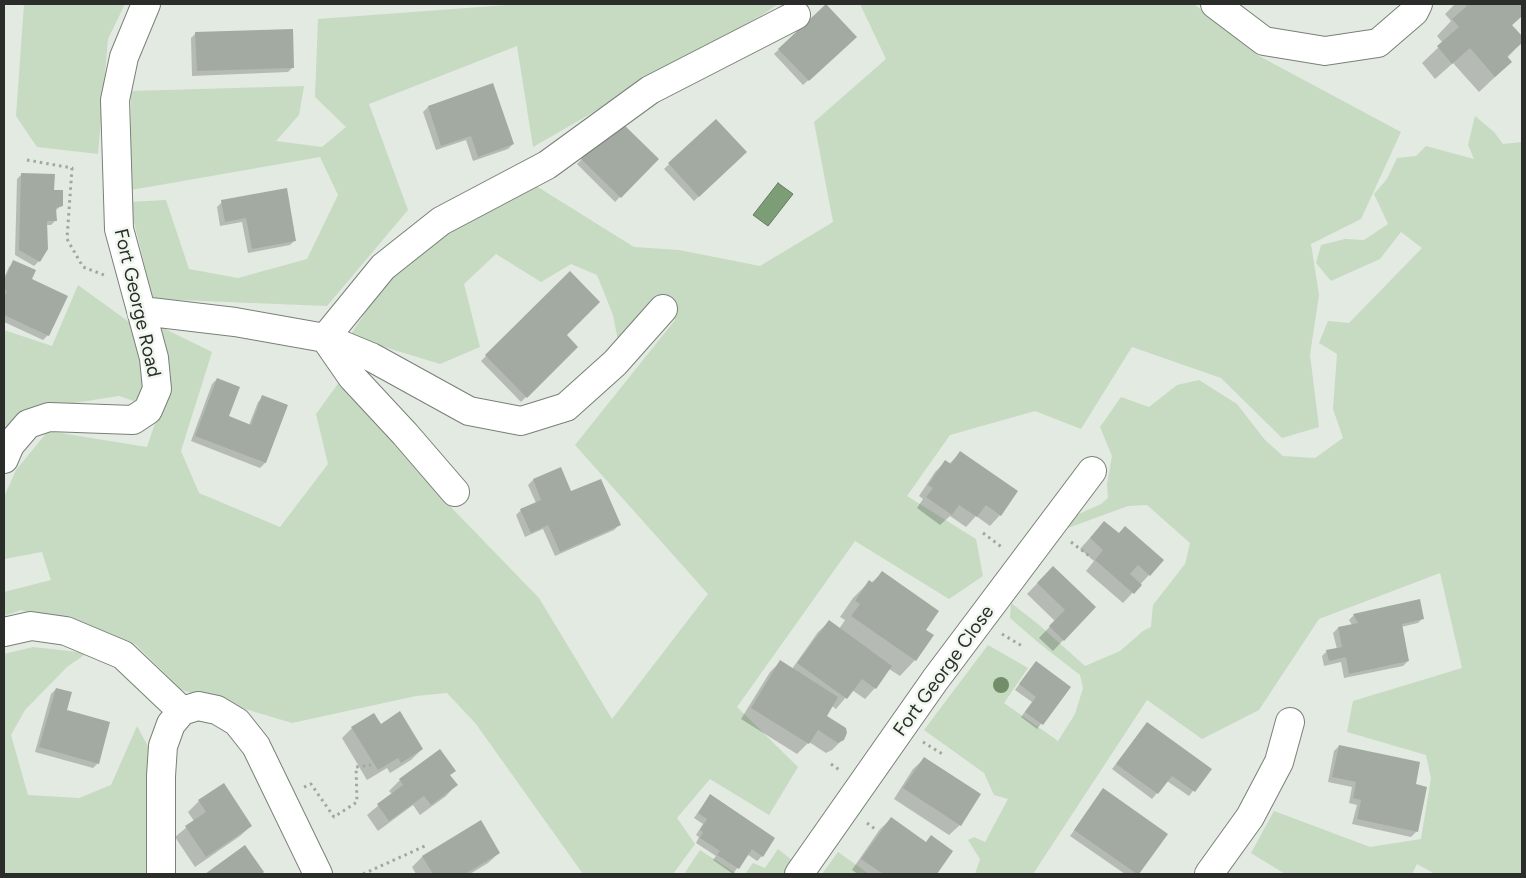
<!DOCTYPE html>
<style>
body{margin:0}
#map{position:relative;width:1526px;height:878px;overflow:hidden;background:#e3eae1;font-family:Figtree,sans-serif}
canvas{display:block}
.frame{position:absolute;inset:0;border:5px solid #2a2d29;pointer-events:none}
</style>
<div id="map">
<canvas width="1526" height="878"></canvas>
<div class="frame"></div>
</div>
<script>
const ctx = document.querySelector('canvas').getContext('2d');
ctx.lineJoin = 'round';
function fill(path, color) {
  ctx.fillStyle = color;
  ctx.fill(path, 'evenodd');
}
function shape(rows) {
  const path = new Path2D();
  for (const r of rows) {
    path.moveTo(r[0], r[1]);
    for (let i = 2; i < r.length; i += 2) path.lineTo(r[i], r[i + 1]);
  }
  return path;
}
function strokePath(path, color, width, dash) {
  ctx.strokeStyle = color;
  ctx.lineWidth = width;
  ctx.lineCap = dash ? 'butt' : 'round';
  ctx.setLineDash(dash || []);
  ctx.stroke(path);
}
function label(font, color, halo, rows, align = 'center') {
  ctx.font = font + ' Figtree,sans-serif';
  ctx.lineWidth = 5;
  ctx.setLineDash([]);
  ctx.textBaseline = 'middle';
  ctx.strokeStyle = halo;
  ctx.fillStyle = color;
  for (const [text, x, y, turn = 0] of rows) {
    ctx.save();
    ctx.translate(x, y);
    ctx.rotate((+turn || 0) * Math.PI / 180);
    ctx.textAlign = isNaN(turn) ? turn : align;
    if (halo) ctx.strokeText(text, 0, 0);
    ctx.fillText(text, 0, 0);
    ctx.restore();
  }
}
fill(shape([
 [24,4,125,4,108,39,98,154,37,147,16,116],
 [521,4,778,4,762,15,533,147,517,46,369,104,408,210,327,306,153,299,129,202,166,200,189,269,238,278,307,259,338,195,320,157,131,190,131,91,304,86,299,115,276,141,322,147,346,127,315,97,318,19],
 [860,4,1194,4,1259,56,1401,132,1361,219,1311,244,1319,295,1310,355,1319,427,1282,438,1221,378,1132,347,1081,429,1035,411,950,435,907,496,976,539,983,576,949,599,855,541,737,707,798,767,769,815,710,779,677,818,695,844,673,874,583,874,476,724,447,693,416,696,292,723,182,690,135,644,21,610,4,616,4,592,51,580,42,552,4,559,4,497,16,470,48,431,147,447,171,375,161,327,212,352,181,451,199,493,280,527,328,464,316,414,340,381,445,501,539,598,612,719,708,594,575,445,675,320,675,304,656,303,619,346,613,315,597,275,571,264,541,282,496,254,464,284,480,347,440,364,381,346,351,334,379,292,393,276,449,228,533,184,634,247,679,250,760,266,833,222,814,122,886,59],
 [1475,116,1494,132,1503,144,1522,142,1522,874,1462,874,1459,873,1456,874,1435,874,1417,864,1412,874,1285,874,1251,853,1274,811,1370,847,1421,839,1431,778,1426,755,1347,732,1353,701,1462,668,1440,573,1319,619,1259,710,1202,739,1147,700,1033,874,975,874,980,859,968,840,974,837,985,842,1008,799,994,795,984,773,924,730,988,645,1028,668,1004,703,1058,741,1075,714,1083,688,1080,675,1040,644,1010,618,1011,603,1038,624,1085,666,1120,651,1143,631,1151,627,1153,605,1185,564,1190,543,1147,505,1128,506,1068,528,1070,518,1101,504,1108,498,1107,484,1112,456,1100,427,1121,397,1149,407,1177,385,1199,380,1237,404,1265,440,1283,456,1315,458,1343,438,1333,409,1337,354,1319,343,1328,321,1349,323,1422,248,1401,232,1380,259,1331,281,1316,263,1321,245,1345,239,1364,240,1388,224,1374,194,1387,179,1397,158,1416,156,1426,146,1474,159,1468,145],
 [78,285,133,325,148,379,143,404,119,396,61,405,4,445,4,330,52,346],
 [33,647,87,653,67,667,25,710,11,735,28,795,79,798,111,785,137,726,151,752,152,874,4,874,4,654],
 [778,849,793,861,785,874,745,874,753,863,765,868],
 [700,850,737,874,684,874],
 [838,852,869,874,822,874]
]), '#c6dbc2');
const water = shape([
 [778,183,793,194,768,226,753,215,778,183]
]);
fill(water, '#7c9d75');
strokePath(water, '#637b5e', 1);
fill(shape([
 [1455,4,1522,4,1522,16,1511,26,1522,38,1522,42,1507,58,1511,62,1479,92,1453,63,1435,79,1422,63,1443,43,1437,36,1451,21,1445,14],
 [826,5,855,37,803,85,774,54],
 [196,33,293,67,288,72,192,76,191,38],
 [493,85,513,144,508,149,473,161,466,140,436,150,423,112,428,107],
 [716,120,746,152,694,201,664,169],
 [619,122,657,159,615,202,577,164],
 [22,174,53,191,62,205,55,211,56,220,51,225,46,225,39,261,34,266,15,255,17,179],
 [222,202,295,240,290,245,248,253,242,222,220,226,217,207],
 [14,262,30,280,48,335,43,340,4,322,4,278,9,267],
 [570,273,565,335,576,347,521,402,481,361],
 [217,379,227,417,249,425,258,402,263,397,286,406,265,463,260,468,191,441,212,384],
 [960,453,1017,492,1000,515,990,526,976,516,966,527,950,516,940,525,917,508,923,499,919,496,935,472,945,462,949,464],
 [560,468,571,493,619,525,614,530,555,556,543,529,525,537,516,515,521,510,536,503,528,485,533,480],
 [1104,522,1149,575,1123,603,1086,571,1094,561,1080,549],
 [1053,567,1094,607,1053,651,1039,638,1055,621,1027,594],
 [882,573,925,630,915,660,900,676,889,669,875,688,865,699,852,690,836,709,832,706,825,716,843,739,832,750,826,753,809,742,797,754,741,719,770,672,780,662,792,669,818,632,829,622,839,629,845,620,840,617,853,598,869,582,871,583],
 [1354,615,1423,618,1418,623,1401,627,1408,661,1403,666,1344,678,1341,662,1324,666,1322,656,1327,651,1337,649,1333,633,1338,628,1352,625,1349,620],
 [1031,668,1069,688,1037,729,1021,717,1032,702,1015,690],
 [56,689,65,711,98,763,93,768,35,752,51,694],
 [1147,723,1210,769,1189,796,1167,781,1152,799,1112,769],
 [381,725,422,749,411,760,390,773,387,768,367,780,342,738,352,728],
 [1339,746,1414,785,1416,832,1411,837,1352,824,1357,805,1349,803,1352,787,1328,782,1334,751],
 [440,751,449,775,456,785,446,796,420,815,413,805,378,831,367,815,392,794,389,791,400,780],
 [924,759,960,825,949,835,894,799,913,769],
 [1099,795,1166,834,1137,874,1125,874,1070,836],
 [199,801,251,826,240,836,195,867,175,837,194,821,188,812],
 [706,801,762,856,757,861,747,854,733,874,713,860,716,856,696,843,699,837,696,835,703,824,694,818],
 [891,819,925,843,952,852,936,874,858,874,852,870,880,829],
 [480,822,499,853,488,863,470,874,416,874,412,867,422,857],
 [245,847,263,872,261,874,207,874]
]), '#0003');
fill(shape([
 [826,4,857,37,809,81,778,49],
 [1465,4,1522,4,1522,16,1512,25,1522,36,1522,43,1507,56,1512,62,1495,77,1470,48,1452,64,1437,46,1459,27,1452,19,1467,6],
 [293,29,294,68,197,71,195,32],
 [493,83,514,144,478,157,471,136,441,146,428,106],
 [716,119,747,152,699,197,668,163],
 [619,120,659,159,621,198,581,159],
 [21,173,55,174,54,190,63,190,63,206,56,208,57,221,47,221,48,249,40,262,19,250],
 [287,188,296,241,252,249,246,218,225,222,221,200],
 [13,260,36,270,32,279,68,296,49,336,4,315,4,298,7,291,4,290,4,281],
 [570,271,600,302,567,335,578,347,527,398,485,355],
 [217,378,240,387,229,416,251,425,262,395,288,405,266,463,195,436],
 [960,451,1018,491,1001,516,986,505,977,517,959,505,952,515,926,497,933,488,928,485,945,460,951,464],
 [561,467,571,491,601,479,621,525,560,552,548,525,531,533,520,509,541,500,533,479],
 [1104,521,1119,533,1125,526,1164,560,1150,576,1138,565,1130,574,1142,585,1134,594,1095,560,1103,550,1090,538],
 [1053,566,1096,607,1064,641,1049,626,1065,610,1037,583],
 [882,571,939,611,926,630,934,635,916,661,851,616,860,604,855,601,869,580,873,583],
 [1420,599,1424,619,1402,624,1409,661,1349,674,1346,657,1329,661,1326,650,1342,647,1338,627,1358,623,1353,614],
 [829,620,892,666,876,689,862,679,847,699,797,663],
 [780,660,838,697,827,716,846,728,847,733,844,740,838,743,818,730,809,744,751,708],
 [1036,661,1071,687,1043,725,1025,712,1036,697,1019,684],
 [56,688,72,692,67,710,110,722,99,764,39,747],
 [400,711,423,749,401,763,398,758,378,770,351,727,374,713,381,724],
 [1147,722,1212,769,1195,792,1172,776,1158,794,1116,764],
 [1339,745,1420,762,1416,784,1427,787,1418,832,1357,819,1361,800,1353,798,1356,782,1332,777],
 [440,749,456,771,450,775,458,785,431,805,424,796,389,821,377,804,403,785,399,779],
 [924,757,981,794,961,826,903,788],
 [224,783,252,826,206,857,185,826,206,812,198,800],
 [1103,788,1168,834,1139,874,1137,874,1074,830],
 [710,794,775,838,763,857,752,849,739,869,717,855,720,851,700,838,703,832,700,830,707,819,698,813],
 [891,817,926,842,931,835,953,851,937,874,883,874,861,859],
 [481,820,500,853,465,874,433,874,422,856],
 [245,845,264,872,262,874,205,874]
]), '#a3aaa1');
const street = shape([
 [1215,4,1264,41,1325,51,1378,43,1414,12,1418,4],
 [142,311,235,322,325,338,371,357,469,411,521,421,566,407,615,363,663,309],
 [325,338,383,267,441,221,547,165,650,90,796,15],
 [325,338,352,377,405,434,455,492],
 [4,459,10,445,28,424,49,417,133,420,148,410,157,389,154,358,119,229,115,100,124,57,146,4],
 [4,632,31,626,66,631,123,655,182,711,171,724,163,746,161,776,161,874],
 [182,711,198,706,217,710,237,722,256,746,318,874],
 [799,874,935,680,1092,471],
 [1209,874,1250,817,1279,762,1290,722]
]);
strokePath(street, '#798078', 30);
strokePath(shape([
 [27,160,72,168,67,239,83,267,104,275],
 [983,533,1003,548],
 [1071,542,1092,558],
 [1002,634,1022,646],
 [923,742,944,755],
 [831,764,841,771],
 [304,787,311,784,334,817,357,802,356,767,371,765],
 [867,823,875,829],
 [363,874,425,846]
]), '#a1a79f', 3, [2.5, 4]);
strokePath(street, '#fff', 28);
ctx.fillStyle = '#718d6a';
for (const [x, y] of [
 [1001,685]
]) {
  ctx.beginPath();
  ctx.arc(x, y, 8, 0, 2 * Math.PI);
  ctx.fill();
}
label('19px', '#2a2d29', '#f0f7ee', [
 ["Fort George Road",137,303,77],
 ["Fort George Close",944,671,-54]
]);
</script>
